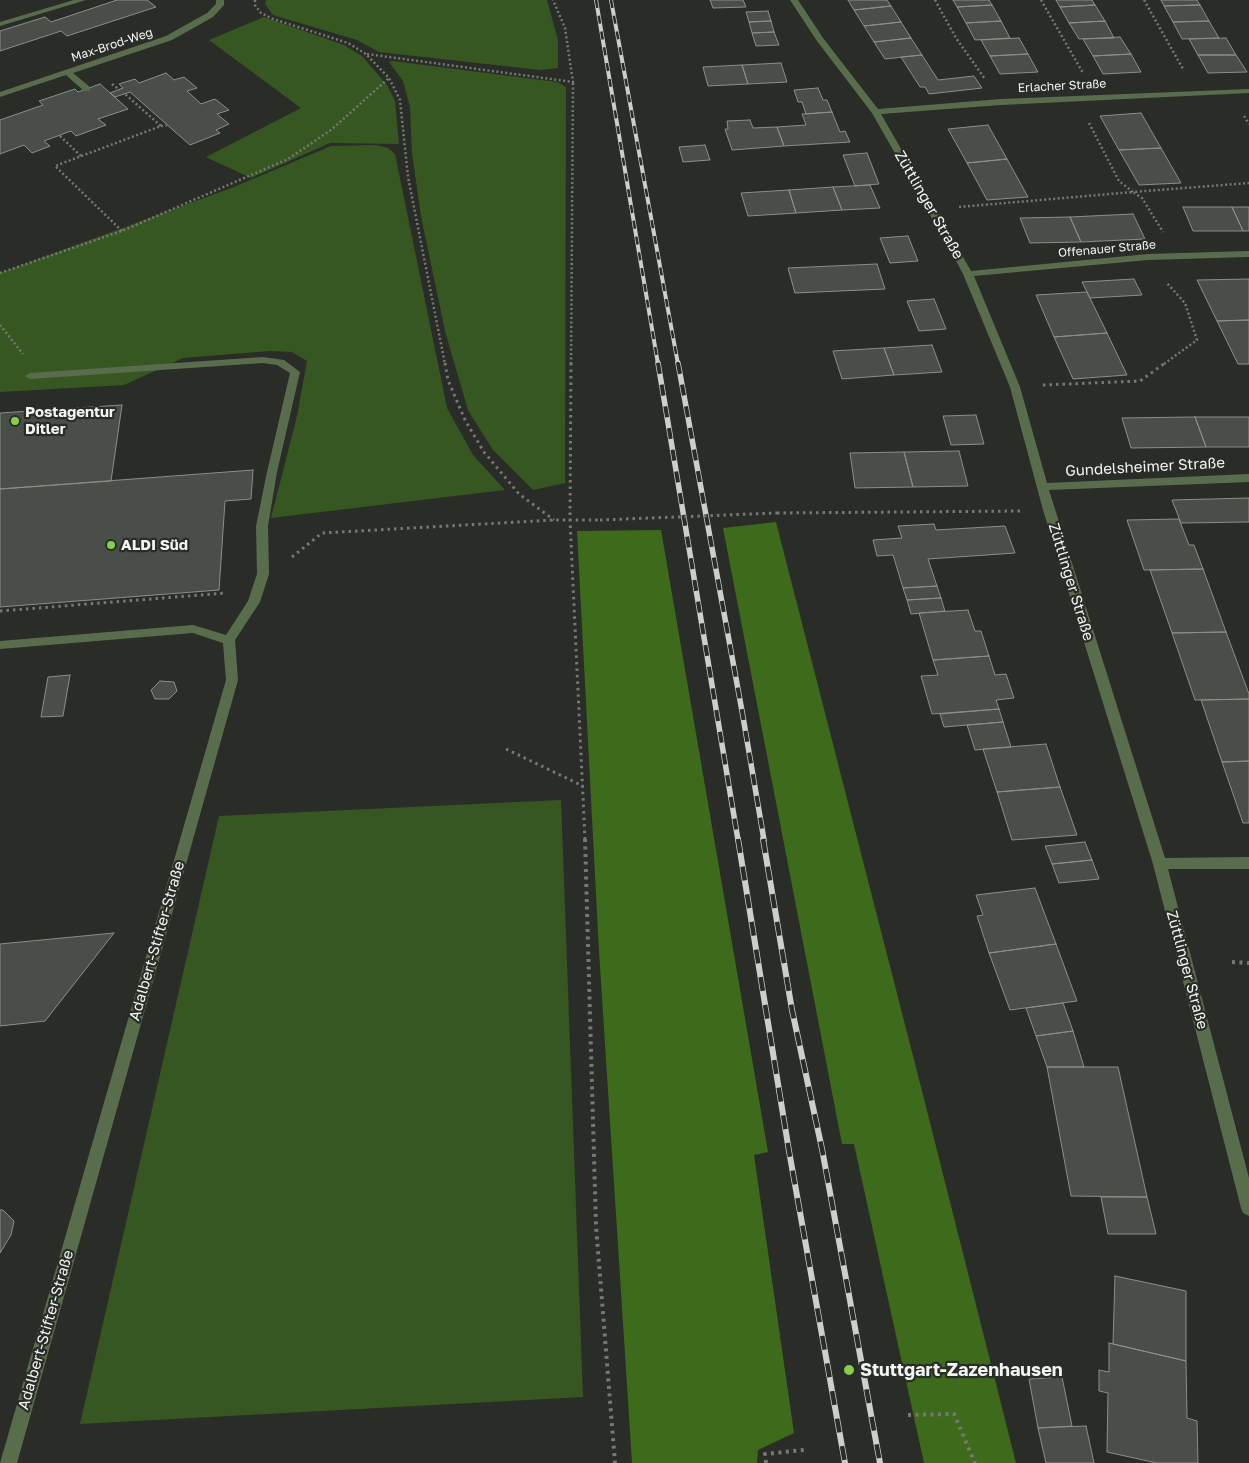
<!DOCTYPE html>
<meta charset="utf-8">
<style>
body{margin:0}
canvas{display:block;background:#292c27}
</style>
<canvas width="1249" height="1463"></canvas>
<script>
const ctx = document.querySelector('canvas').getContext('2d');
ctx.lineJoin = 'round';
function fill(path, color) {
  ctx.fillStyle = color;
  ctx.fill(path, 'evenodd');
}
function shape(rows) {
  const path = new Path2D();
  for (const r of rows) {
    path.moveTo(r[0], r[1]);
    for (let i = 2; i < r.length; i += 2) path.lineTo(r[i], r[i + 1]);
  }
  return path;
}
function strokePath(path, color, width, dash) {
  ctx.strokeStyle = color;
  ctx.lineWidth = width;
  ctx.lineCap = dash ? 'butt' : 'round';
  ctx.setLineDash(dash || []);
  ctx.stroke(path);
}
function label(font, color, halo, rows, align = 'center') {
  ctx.font = font + ' "Golos Text",sans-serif';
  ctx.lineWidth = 4.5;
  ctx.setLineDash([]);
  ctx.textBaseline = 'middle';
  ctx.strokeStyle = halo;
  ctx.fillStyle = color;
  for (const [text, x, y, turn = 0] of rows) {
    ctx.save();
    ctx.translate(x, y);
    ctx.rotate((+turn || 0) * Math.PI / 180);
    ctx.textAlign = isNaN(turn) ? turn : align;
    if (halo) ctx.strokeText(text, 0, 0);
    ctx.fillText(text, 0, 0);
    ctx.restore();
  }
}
fill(shape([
 [266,0,547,0,558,40,558,68,540,70,379,52,357,40,273,15,265,4],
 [264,17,344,45,362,56,387,85,395,101,399,144,330,143,251,178,206,157,301,108,209,40],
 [393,61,557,82,566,87,565,483,533,490,493,450,468,410,445,331,421,216,412,153,410,107,403,81,389,62],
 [375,145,388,148,395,154,447,408,473,455,505,490,271,518,297,416,307,361,292,352,270,351,183,358,124,385,0,392,0,273,234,187,331,146],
 [561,800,583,1397,80,1424,219,816]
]), '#365721');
fill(shape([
 [776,522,922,1091,1016,1463,924,1463,854,1144,842,1144,723,528],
 [661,530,768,1152,754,1155,794,1433,758,1450,757,1463,632,1463,599,951,577,531]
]), '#3d6a1b');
const building = shape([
 [117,0,147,0,156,7,67,36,61,31,0,51,0,31,45,17,51,22,117,0],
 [710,0,743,0,746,7,713,8,710,0],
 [848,0,887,0,891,6,854,10,848,0],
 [953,0,989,0,992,5,957,7,953,0],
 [1056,0,1092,0,1095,5,1060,7,1056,0],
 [1161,0,1197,0,1200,5,1164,6,1161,0],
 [992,5,1001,21,966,23,957,7,992,5],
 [1095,5,1105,21,1069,23,1060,7,1095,5],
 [1200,5,1209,21,1173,22,1164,6,1200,5],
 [891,6,901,22,864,26,854,10,891,6],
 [768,11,771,21,749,22,746,12,768,11],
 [771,21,774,32,752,33,749,22,771,21],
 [1001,21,1010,38,975,40,966,23,1001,21],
 [1105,21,1114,38,1079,39,1069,23,1105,21],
 [1209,21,1219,38,1182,39,1173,22,1209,21],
 [901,22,911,38,874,42,864,26,901,22],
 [774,32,779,45,756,46,752,33,774,32],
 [1120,37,1131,54,1093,56,1083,39,1120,37],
 [911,38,922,55,885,59,874,42,911,38],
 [1019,38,1028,54,990,56,981,40,1019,38],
 [1226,38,1236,55,1198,55,1189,39,1226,38],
 [1028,54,1038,72,1000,74,990,56,1028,54],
 [1131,54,1141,72,1103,74,1093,56,1131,54],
 [922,55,938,80,974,76,982,88,929,94,925,87,920,87,901,57,922,55],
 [1198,55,1236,55,1247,72,1208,73,1198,55],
 [781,63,787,82,748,84,742,65,781,63],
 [742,65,748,84,708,86,703,67,742,65],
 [166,73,174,80,184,77,197,88,187,91,201,104,215,99,229,110,217,114,229,124,216,130,220,133,190,145,130,92,115,97,110,93,123,88,119,84,135,79,139,83,166,73],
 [100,84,128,109,98,119,106,125,76,136,71,131,44,141,50,146,32,153,24,145,0,154,0,120,43,105,39,101,75,89,78,92,100,84],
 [818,88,823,100,827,100,832,112,806,114,802,102,798,102,794,90,818,88],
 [832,112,840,132,845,131,850,142,784,146,777,127,806,125,802,114,832,112],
 [1141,113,1161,148,1119,150,1100,116,1141,113],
 [750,120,753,128,777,127,784,146,732,150,725,129,728,129,727,121,750,120],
 [988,125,1007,159,967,163,948,129,988,125],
 [705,145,710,160,683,162,679,147,705,145],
 [1161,148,1181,183,1139,185,1119,150,1161,148],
 [867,153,879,184,855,186,843,155,867,153],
 [1007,159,1028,197,987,200,967,163,1007,159],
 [870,185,880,208,842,210,833,187,870,185],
 [833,187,842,210,796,213,789,190,833,187],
 [789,190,796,213,748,216,741,193,789,190],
 [1183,207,1232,207,1243,231,1193,231,1183,207],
 [1232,207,1249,207,1249,231,1243,231,1232,207],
 [1133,214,1145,239,1081,242,1070,217,1133,214],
 [1070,217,1081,242,1030,243,1020,218,1070,217],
 [908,236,918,261,890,263,880,238,908,236],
 [877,264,885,289,795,293,788,268,877,264],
 [1134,279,1142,295,1090,298,1082,282,1134,279],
 [1249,279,1249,320,1217,321,1197,280,1249,279],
 [1087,292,1107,333,1054,337,1036,295,1087,292],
 [934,299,946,329,919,331,907,301,934,299],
 [1249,320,1249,364,1238,364,1217,321,1249,320],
 [1107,333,1127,375,1073,379,1054,337,1107,333],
 [932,345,942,372,894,375,884,348,932,345],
 [884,348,894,375,842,379,833,351,884,348],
 [122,405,111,481,0,489,0,413,122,405],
 [976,415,984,444,951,445,943,416,976,415],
 [1195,417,1249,417,1249,447,1206,447,1195,417],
 [1195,417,1206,447,1131,448,1122,418,1195,417],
 [959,451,968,486,913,487,904,452,959,451],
 [904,452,913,487,855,488,850,453,904,452],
 [253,470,251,499,225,501,219,590,0,607,0,489,253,470],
 [1249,498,1249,522,1181,523,1172,500,1249,498],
 [1179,519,1189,545,1194,545,1203,569,1144,570,1127,520,1179,519],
 [934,524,936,530,1005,526,1015,553,928,559,937,586,903,588,893,555,877,556,873,540,902,538,898,526,934,524],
 [1203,569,1226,632,1172,633,1150,570,1203,569],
 [937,586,941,598,907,600,903,588,937,586],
 [941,598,945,611,911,614,907,600,941,598],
 [968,610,975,631,981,631,989,656,933,660,919,613,968,610],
 [1226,632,1249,694,1249,699,1195,700,1172,633,1226,632],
 [989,656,995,675,1006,674,1014,698,996,700,999,709,932,714,921,676,938,675,933,660,989,656],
 [70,675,63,716,41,717,48,677,70,675],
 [160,681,174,682,177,691,169,699,155,699,151,690,160,681],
 [1249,699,1249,761,1222,762,1201,700,1249,699],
 [999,709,1003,722,944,727,940,714,999,709],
 [1003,722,1011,747,975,750,967,725,1003,722],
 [1046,744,1060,787,997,792,983,749,1046,744],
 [1249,761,1249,823,1243,823,1222,762,1249,761],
 [1060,787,1077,835,1012,840,997,792,1060,787],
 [1085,842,1092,860,1052,864,1045,846,1085,842],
 [1092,860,1099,879,1059,883,1052,864,1092,860],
 [1035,888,1056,944,989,953,977,916,983,915,976,895,1035,888],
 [114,933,45,1021,0,1026,0,944,114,933],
 [1056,944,1077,1001,1010,1010,989,953,1056,944],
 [1063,1003,1073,1031,1036,1036,1026,1008,1063,1003],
 [1073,1031,1084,1067,1047,1067,1036,1036,1073,1031],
 [1047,1067,1118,1067,1147,1197,1071,1196,1047,1067],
 [1101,1197,1147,1197,1156,1234,1108,1234,1101,1197],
 [0,1210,3,1210,14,1221,11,1235,0,1253,0,1210],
 [1115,1276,1186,1291,1186,1361,1113,1344,1115,1276],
 [1109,1343,1186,1361,1187,1418,1197,1421,1198,1463,1157,1463,1107,1452,1108,1393,1099,1391,1099,1370,1109,1372,1109,1343],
 [1062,1377,1072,1426,1038,1428,1029,1379,1062,1377],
 [1086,1426,1094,1463,1046,1463,1038,1428,1086,1426]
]);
fill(building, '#4a4e48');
strokePath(building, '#8b8f89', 1);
strokePath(shape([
 [255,0,255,5,261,13,273,19,348,43,366,54,389,78,400,100,408,177,445,364],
 [935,0,956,38,985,79],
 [1041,0,1083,73],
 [1144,0,1183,69],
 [367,54,573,82,565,28,553,0],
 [112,84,120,90],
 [1244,116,1249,124],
 [1089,123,1119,181,1133,192,1249,183],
 [161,126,167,125],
 [60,136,81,156],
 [959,207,1133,192,1142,198,1163,232],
 [122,231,55,166,161,126,125,94],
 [0,273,122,231,288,159,331,130,389,78],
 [0,325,23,354],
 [571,364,573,82],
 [1164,364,1197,340,1185,303,1166,282]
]), '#767874', 2.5, [2, 2.5]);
strokePath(shape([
 [445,363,448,380,465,420,484,452,519,494,554,520],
 [571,363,570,520,585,840],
 [1043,385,1140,381,1165,363],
 [777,513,1021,511],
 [292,557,322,533,554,520,600,520],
 [0,611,226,593],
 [506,749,583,786]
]), '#767874', 3, [2.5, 4]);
strokePath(shape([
 [585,839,596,1226,615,1463],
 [1232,962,1249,963],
 [908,1415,954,1414,975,1463],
 [766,1463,765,1454,804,1450]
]), '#767874', 4, [3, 4.5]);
fill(shape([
 [74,0,86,0,0,26,0,22,74,0],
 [216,0,224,0,224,5,213,17,172,40,73,73,90,87,90,91,84,91,66,75,0,97,0,92,166,36,207,13,216,4,216,0],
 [790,0,798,0,823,38,878,109,1001,99,1249,89,1249,93,1001,105,881,114,971,271,1148,254,1249,251,1249,257,1148,260,974,276,1020,387,1047,483,1249,474,1249,482,1049,490,1165,858,1249,857,1249,869,1168,869,1249,1178,1249,1216,1243,1213,1241,1208,1153,864,1043,510,1010,387,963,274,954,257,872,113,817,41,790,0],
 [263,357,284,360,300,372,277,472,268,526,269,574,260,602,235,640,238,680,17,1463,0,1463,226,680,223,643,193,633,0,649,0,641,193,625,226,635,248,601,257,574,256,526,267,472,290,373,277,365,263,363,30,379,25,376,30,373,263,357]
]), '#596d4d');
const railFar2 = shape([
 [596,0,658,364],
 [611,0,678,364]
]);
const railFar1 = shape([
 [658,363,738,840],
 [678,363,742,711,764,840]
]);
const rail = shape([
 [738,839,789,1151,845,1463],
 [763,839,792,1010,822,1149,880,1463]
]);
strokePath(railFar2, '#cccfcb', 4);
strokePath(railFar1, '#cccfcb', 5.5);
strokePath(rail, '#cccfcb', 6);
strokePath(railFar2, '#292c27', 2.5, [8]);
strokePath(railFar1, '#292c27', 4, [11]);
strokePath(rail, '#292c27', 4.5, [14]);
strokePath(shape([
 [600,520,777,513]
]), '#767874', 3, [2.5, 4]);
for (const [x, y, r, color] of [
 [15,421,5,"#83d04e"],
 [111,545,5,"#83d04e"],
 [849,1370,6,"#83d04e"]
]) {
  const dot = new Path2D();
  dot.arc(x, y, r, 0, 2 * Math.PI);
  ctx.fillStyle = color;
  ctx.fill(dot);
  strokePath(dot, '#292c27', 2);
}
label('12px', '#f3f5f2', '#292c27', [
 ["Max-Brod-Weg",112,45,-18],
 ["Erlacher Straße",1062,86,-3],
 ["Offenauer Straße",1107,249,-5]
]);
label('15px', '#f3f5f2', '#292c27', [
 ["Züttlinger Straße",929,205,60],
 ["Gundelsheimer Straße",1145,467,-3],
 ["Züttlinger Straße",1071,582,73],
 ["Adalbert-Stifter-Straße",157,941,-74],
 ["Züttlinger Straße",1187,970,75],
 ["Adalbert-Stifter-Straße",46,1330,-74]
]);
label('bold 15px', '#f3f5f2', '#292c27', [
 ["Postagentur",25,412],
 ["Ditler",25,429],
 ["ALDI Süd",121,545]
], 'left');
label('bold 18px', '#f3f5f2', '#292c27', [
 ["Stuttgart-Zazenhausen",860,1370]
], 'left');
</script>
